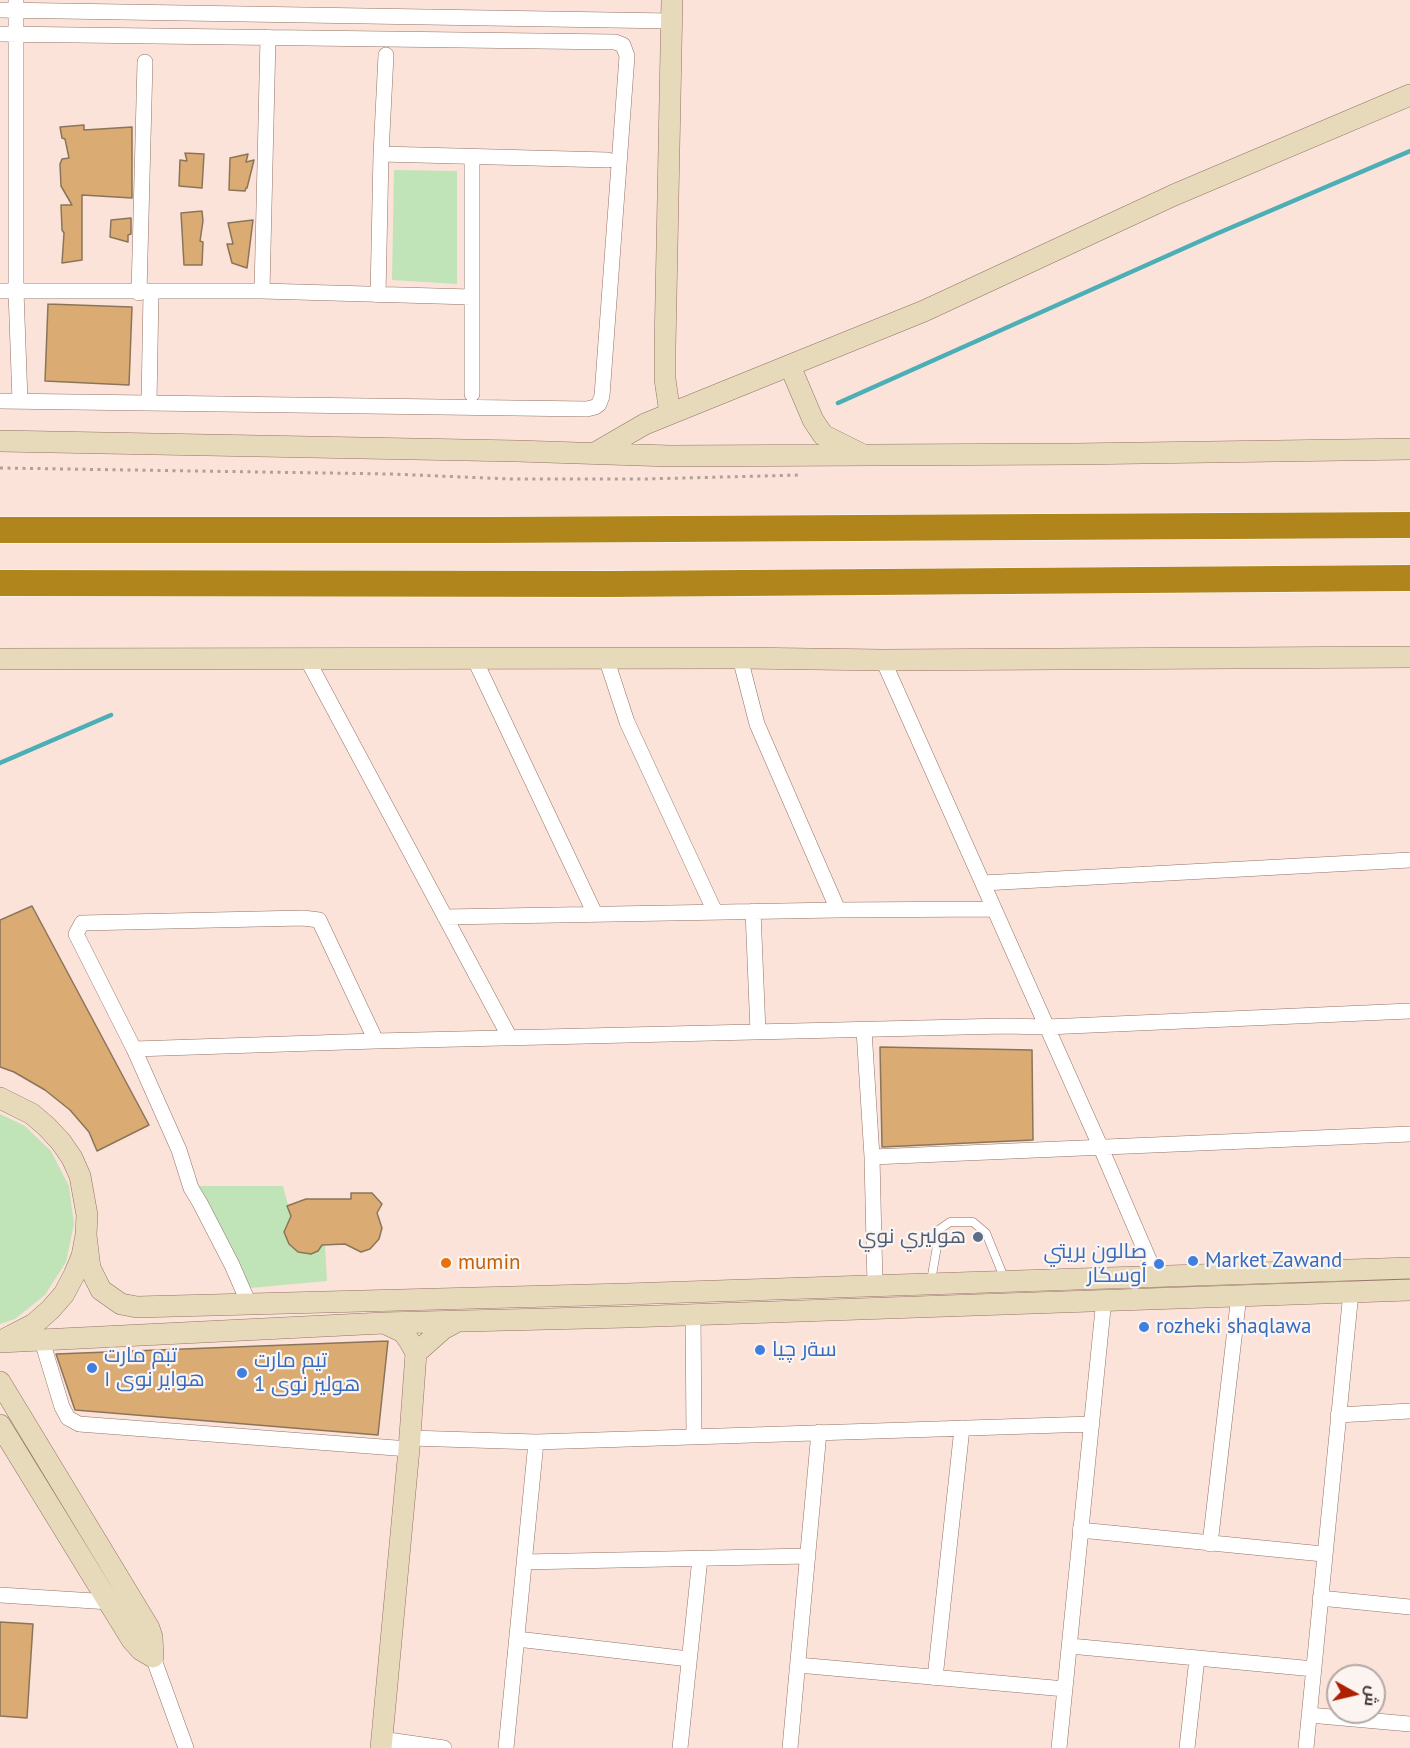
<!DOCTYPE html>
<meta charset="utf-8">
<style>
body{margin:0}
#map{position:relative;width:1410px;height:1748px;overflow:hidden;background:#fbe3da;font-family:"PT Sans",Cairo,sans-serif}
canvas{display:block}
.north{position:absolute;left:1326px;top:1664px;width:60px;height:60px;box-sizing:border-box;background:#fcf4f1;border:2px solid #b3a8a4;border-radius:50%;rotate:98deg;font-size:16px;font-weight:700;line-height:24px;text-align:center;color:#463731}
.north::after{content:'';display:block;margin:auto;width:21px;height:27px;background:#ad2000;clip-path:polygon(50% 0,100% 100%,50% 72%,0 100%)}
</style>
<div id="map">
<canvas width="1410" height="1748"></canvas>
<div class="north">ش</div>
</div>
<script>
const ctx = document.querySelector('canvas').getContext('2d');
ctx.lineJoin = 'round';
function fill(path, color) {
  ctx.fillStyle = color;
  ctx.fill(path, 'evenodd');
}
function shape(rows) {
  const path = new Path2D();
  for (const r of rows) {
    path.moveTo(r[0], r[1]);
    for (let i = 2; i < r.length; i += 2) path.lineTo(r[i], r[i + 1]);
  }
  return path;
}
function strokePath(path, color, width, dash) {
  ctx.strokeStyle = color;
  ctx.lineWidth = width;
  ctx.lineCap = dash ? 'butt' : 'round';
  ctx.setLineDash(dash || []);
  ctx.stroke(path);
}
function label(font, color, halo, rows, align = 'center') {
  ctx.font = font + ' "PT Sans",Cairo,sans-serif';
  ctx.lineWidth = 4.5;
  ctx.setLineDash([]);
  ctx.textBaseline = 'middle';
  ctx.strokeStyle = halo;
  ctx.fillStyle = color;
  for (const [text, x, y, turn = 0] of rows) {
    ctx.save();
    ctx.translate(x, y);
    ctx.rotate((+turn || 0) * Math.PI / 180);
    ctx.textAlign = isNaN(turn) ? turn : align;
    if (halo) ctx.strokeText(text, 0, 0);
    ctx.fillText(text, 0, 0);
    ctx.restore();
  }
}
fill(shape([
 [394,170,457,171,457,284,392,280],
 [0,1114,25,1126,51,1151,69,1186,74,1224,66,1262,45,1295,15,1319,0,1324],
 [197,1186,283,1186,291,1216,284,1232,289,1244,298,1252,311,1254,318,1251,322,1245,325,1245,327,1281,250,1288]
]), '#c0e4b8');
strokePath(shape([
 [838,403,1216,234,1410,151],
 [0,763,111,715]
]), '#4dafb6', 4.5);
const building = shape([
 [84,125,84,130,132,127,132,198,82,195,82,260,62,263,64,233,62,230,61,205,72,205,61,186,60,164,62,159,69,158,65,139,62,138,60,127,84,125],
 [185,153,204,154,202,188,179,186,180,160,187,161,185,153],
 [248,154,246,162,254,160,247,188,246,188,245,191,229,190,230,158,248,154],
 [202,211,203,221,200,241,203,242,202,265,184,265,181,213,202,211],
 [131,218,131,234,128,235,128,242,110,237,111,220,131,218],
 [253,220,247,268,232,263,227,244,233,244,228,223,253,220],
 [48,304,132,307,129,385,45,381,48,304],
 [32,906,149,1125,97,1151,89,1132,70,1110,45,1090,14,1072,0,1067,0,920,32,906],
 [880,1047,1032,1050,1033,1140,882,1147,880,1047],
 [351,1193,372,1193,382,1204,377,1213,382,1228,379,1239,370,1249,361,1252,345,1244,322,1245,318,1251,311,1254,298,1252,289,1244,284,1232,291,1216,287,1206,306,1199,351,1199,351,1193],
 [388,1341,378,1435,75,1410,56,1354,388,1341],
 [0,1622,33,1624,27,1718,0,1716,0,1622]
]);
fill(building, '#daab72');
strokePath(building, '#8b755a', 1.5);
const lane = shape([
 [931,1281,940,1229,950,1222,973,1222,986,1233,1005,1280]
]);
const street = shape([
 [16,0,16,291,20,401],
 [0,10,671,21],
 [0,34,615,42,623,45,627,56,602,396,599,404,595,407,587,409,0,401],
 [381,154,608,160],
 [472,157,472,394],
 [0,291,262,291,471,297],
 [262,291,268,37],
 [139,293,145,62],
 [378,295,381,154,386,55],
 [149,403,151,292],
 [474,658,595,914],
 [606,658,627,722,715,912],
 [740,658,757,724,838,910],
 [307,659,510,1038],
 [883,660,1101,1148,1156,1276],
 [983,883,1410,860],
 [753,911,758,1032],
 [445,917,838,910,994,909],
 [864,1030,872,1157,875,1285],
 [134,1049,376,1041,1005,1026,1047,1027,1410,1011],
 [872,1157,1410,1134],
 [249,1304,232,1265,200,1203,191,1188,179,1150,134,1049,76,934,82,923,303,918,319,920,376,1041],
 [693,1314,694,1435],
 [42,1341,62,1407,68,1418,79,1424,409,1449],
 [1338,1415,1410,1411],
 [410,1438,536,1442,1092,1424],
 [1080,1530,1323,1554],
 [1210,1544,1239,1295],
 [524,1562,808,1556],
 [0,1595,110,1602],
 [1320,1598,1410,1607],
 [517,1639,689,1659],
 [1070,1646,1314,1669],
 [153,1657,186,1748],
 [798,1665,1065,1689],
 [935,1678,962,1428],
 [1309,1715,1410,1724],
 [381,1739,444,1748],
 [506,1748,536,1442],
 [680,1748,700,1558],
 [790,1748,819,1432],
 [1059,1748,1104,1299],
 [1187,1748,1197,1658],
 [1306,1748,1351,1292]
]);
const secondary = shape([
 [790,366,813,420,823,435,861,454],
 [670,414,665,379,665,347,672,0],
 [0,441,517,451,670,456,1075,454,1410,449],
 [595,453,645,424,924,311,1174,195,1410,95],
 [0,659,740,658,883,660,1410,657],
 [0,1098,32,1114,47,1127,61,1142,72,1158,80,1176,87,1215,86,1235,82,1256,74,1275,64,1294,50,1310,34,1324,3,1340],
 [86,1235,90,1268,101,1290,121,1304,137,1307,626,1294,1410,1268],
 [0,1342,384,1323,627,1317,1410,1290],
 [416,1353,443,1329,458,1321],
 [0,1382,149,1628,152,1637,153,1657,141,1650,132,1640,0,1425],
 [381,1748,409,1449,416,1353,410,1342,403,1332,384,1323]
]);
const highway = shape([
 [0,530,490,530,1410,525],
 [0,583,609,584,1410,578]
]);
strokePath(lane, '#947264', 9);
strokePath(street, '#947264', 16);
strokePath(secondary, '#947264', 22);
strokePath(highway, '#fff', 27);
strokePath(shape([
 [0,468,390,474,510,479,645,479,802,475]
]), '#b39f97', 3, [3, 4.5]);
strokePath(lane, '#fff', 8);
strokePath(street, '#fff', 15);
strokePath(secondary, '#e7dabb', 21);
strokePath(highway, '#b0851b', 26);
for (const [x, y, r, color] of [
 [978,1237,6,"#5c6f8a"],
 [1193,1261,6,"#3f7fe0"],
 [446,1263,6,"#e8710a"],
 [1159,1264,6,"#3f7fe0"],
 [1144,1327,6,"#3f7fe0"],
 [760,1350,6,"#3f7fe0"],
 [92,1368,6,"#3f7fe0"],
 [242,1373,6,"#3f7fe0"]
]) {
  const dot = new Path2D();
  dot.arc(x, y, r, 0, 2 * Math.PI);
  ctx.fillStyle = color;
  ctx.fill(dot);
  strokePath(dot, '#fcf4f1', 2);
}
label('21px', '#4e5e75', '#fcf4f1', [
 ["هوليري نوي",966,1237]
], 'right');
label('21px', '#366cbe', '#fcf4f1', [
 ["صالون بريتي",1147,1252,"right"],
 ["أوسكار",1147,1276,"right"],
 ["Market Zawand",1205,1261],
 ["rozheki shaqlawa",1156,1327],
 ["سةر چيا",772,1350],
 ["تبم مارت",104,1356],
 ["هواير نوى ١",104,1380],
 ["تيم مارت",254,1361],
 ["هولير نوى 1",254,1385]
], 'left');
label('21px', '#c56008', '#fcf4f1', [
 ["mumin",458,1263]
], 'left');
</script>
